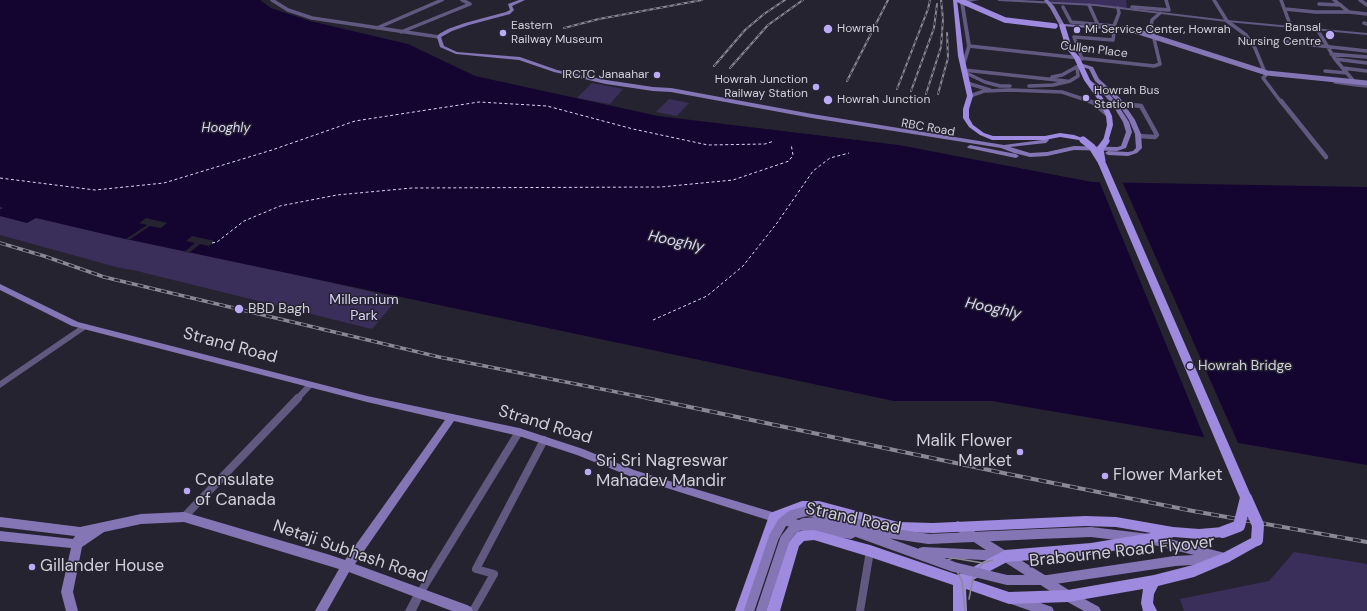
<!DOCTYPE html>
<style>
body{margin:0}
canvas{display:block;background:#262331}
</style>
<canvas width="1367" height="611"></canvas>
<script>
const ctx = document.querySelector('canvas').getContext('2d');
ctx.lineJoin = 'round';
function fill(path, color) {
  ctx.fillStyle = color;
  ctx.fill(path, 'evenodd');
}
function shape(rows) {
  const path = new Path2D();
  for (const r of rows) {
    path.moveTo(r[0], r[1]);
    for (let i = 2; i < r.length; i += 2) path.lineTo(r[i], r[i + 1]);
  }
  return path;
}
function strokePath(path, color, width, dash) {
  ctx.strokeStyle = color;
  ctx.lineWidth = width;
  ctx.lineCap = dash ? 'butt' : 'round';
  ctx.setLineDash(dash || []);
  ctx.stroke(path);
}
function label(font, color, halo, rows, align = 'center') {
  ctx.font = font + ' "DM Sans",sans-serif';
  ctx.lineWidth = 3;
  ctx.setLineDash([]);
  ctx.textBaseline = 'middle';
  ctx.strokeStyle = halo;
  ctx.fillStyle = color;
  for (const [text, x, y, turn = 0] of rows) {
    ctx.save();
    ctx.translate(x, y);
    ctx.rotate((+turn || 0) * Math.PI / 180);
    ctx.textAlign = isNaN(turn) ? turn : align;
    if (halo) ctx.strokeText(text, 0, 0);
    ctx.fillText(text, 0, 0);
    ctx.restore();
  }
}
fill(shape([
 [1048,0,1126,0,1127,8,1048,1],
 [592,83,623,89,610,104,577,98],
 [669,99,689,103,677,116,656,112],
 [0,207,398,298,372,329,133,270,120,268,0,235],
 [1294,552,1367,564,1367,611,1184,611,1180,599,1269,581]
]), '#3a2e5b');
fill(shape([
 [0,0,260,0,271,8,310,21,408,44,475,76,658,116,899,145,1092,182,1367,187,1367,465,992,401,894,401,121,238,36,218,27,223,0,216,0,209,3,208,0,207]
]), '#140430');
fill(shape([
 [1099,181,1122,181,1239,445,1205,439],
 [146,218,167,223,161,228,150,226,129,240,126,239,147,225,139,223],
 [192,236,215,241,209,246,200,244,189,253,184,252,195,243,186,241]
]), '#262331');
strokePath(shape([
 [0,178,95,190,164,183,272,150,355,121,479,102,547,106,633,129,708,145,765,144,774,141],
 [212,243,217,242,244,221,280,206,337,195,412,188,661,187,733,180,789,161,793,155,791,144],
 [653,320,707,296,743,266,777,223,813,171,830,158,849,153]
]), '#ddd7f8', 1, [3, 2.5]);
strokePath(shape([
 [272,0,288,10,312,18,439,37],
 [1214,0,1227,21,1246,35,1255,48,1266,75,1263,78,1281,102],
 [1281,0,1291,27],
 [1334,0,1349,12,1367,14],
 [1360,0,1367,5],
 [1319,4,1341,5],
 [1089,5,1098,25],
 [1063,7,1071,22,1114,26,1119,13,1118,8],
 [1132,7,1169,10,1166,0],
 [1285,9,1315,12,1349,12],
 [1364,23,1367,24],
 [377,28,442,0],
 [1317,29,1335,59,1357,85,1367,86],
 [401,32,470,4,462,0],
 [1286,42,1367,51],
 [969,46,1154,66,1160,64,1151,26,1152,20,1160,13],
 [1331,54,1367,57],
 [1082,59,1074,37,1113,40,1114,32],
 [1335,59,1367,63],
 [1343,68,1367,71],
 [964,70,1066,81],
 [1325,71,1347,73],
 [966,73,985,82,1000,86,1010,86],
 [1052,77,1062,75,1080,65],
 [1335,82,1357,85],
 [967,83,990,90],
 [1029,86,1053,85,1070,81,1078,76,1077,67],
 [970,96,984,91,1010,90,1062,92,1092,102]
]), '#625981', 3.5);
strokePath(shape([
 [1089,101,1094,103,1109,116],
 [1281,101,1326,157],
 [1122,104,1141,106,1157,135,1155,137,1138,136]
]), '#625981', 4.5);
strokePath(shape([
 [297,399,310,385]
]), '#625981', 6);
strokePath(shape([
 [184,517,298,398],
 [420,593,519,432],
 [473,611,494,574,476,569,544,440],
 [860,611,870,551]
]), '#625981', 8);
fill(shape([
 [968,0,979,0,964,3,971,46,965,66,963,67,961,66,967,46,960,2,968,0],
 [997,0,1021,0,1095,4,1227,20,1367,33,1367,35,1227,22,1095,6,999,1,997,0],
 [82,325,88,325,89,327,0,388,0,381,82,325],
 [420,588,424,590,425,593,416,611,405,611,416,590,420,588]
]), '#625981');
fill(shape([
 [519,0,525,0,512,6,514,10,510,14,469,25,452,31,443,36,441,37,444,46,457,52,520,57,557,70,606,80,653,87,671,88,812,114,1004,145,1042,140,1043,137,1047,137,1049,140,1046,143,1010,147,1030,153,1047,152,1074,146,1117,147,1121,146,1126,132,1123,122,1112,104,1105,96,1085,81,1085,79,1087,78,1109,94,1116,102,1129,122,1132,132,1126,148,1117,151,1074,150,1047,156,1030,157,1014,153,1001,148,812,118,671,92,653,91,606,84,554,72,519,60,456,54,440,47,437,37,439,34,448,29,465,23,506,12,510,10,508,4,519,0],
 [1044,0,1048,0,1054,6,1064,24,1122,28,1124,29,1122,30,1060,26,1050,8,1044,0],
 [1080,63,1093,67,1099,79,1120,98,1135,120,1141,134,1142,148,1137,153,1128,156,1108,155,1105,153,1108,151,1128,152,1133,151,1136,148,1135,134,1129,120,1116,100,1095,81,1089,69,1078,66,1077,65,1080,63],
 [970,145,1016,154,1019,156,1016,158,968,148,967,147,970,145],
 [0,284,78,322,367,396,519,428,583,449,634,470,682,485,809,523,851,529,855,531,856,534,855,537,851,539,809,533,632,477,577,455,519,436,454,421,355,564,467,605,471,607,473,611,452,611,349,572,327,611,315,611,339,569,184,522,141,524,104,532,82,547,73,592,78,611,66,611,61,592,71,548,0,541,0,531,73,539,75,536,0,527,0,517,80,527,141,514,184,512,327,554,345,560,445,420,367,402,72,326,0,290,0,284],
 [958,521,1072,592,1099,607,1101,611,1084,611,1064,600,1003,561,923,557,919,556,918,552,919,548,923,547,986,550,954,529,953,526,954,523,958,521],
 [1091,527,1150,534,1225,553,1229,554,1231,558,1229,562,1225,563,1175,566,1171,565,1169,561,1171,557,1175,556,1194,555,1150,544,1091,537,1038,539,1034,537,1033,534,1034,531,1038,529,1091,527],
 [1015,594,1052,607,1054,611,1031,611,1011,604,1009,600,1011,596,1015,594]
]), '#8475b5');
fill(shape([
 [953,0,957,0,964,56,973,96,969,109,969,118,973,125,984,133,993,136,1045,136,1060,133,1074,135,1085,139,1085,141,1060,137,1045,140,992,140,980,135,969,127,963,118,963,109,967,96,958,56,953,0],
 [1062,23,1065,25,1072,48,1080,58,1090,80,1105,101,1112,116,1113,125,1108,142,1106,143,1103,141,1107,125,1106,116,1099,101,1084,80,1074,58,1066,48,1059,25,1062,23],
 [1099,161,1102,161,1106,163,1252,498,1250,502,1246,503,1242,502,1240,498,1098,163,1099,161],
 [802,501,819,501,898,522,933,523,1085,516,1116,517,1173,527,1199,529,1223,527,1227,528,1229,532,1227,536,1223,537,1199,539,1174,537,1150,544,1091,555,1007,562,973,580,1009,592,1068,590,1154,575,1193,565,1221,554,1257,535,1261,536,1263,540,1261,544,1229,562,1194,577,1158,586,1154,594,1153,603,1157,611,1143,611,1141,603,1143,589,1068,602,1009,604,966,589,967,611,953,611,953,585,870,557,814,540,804,541,799,546,780,611,766,611,788,543,797,532,801,531,814,530,870,545,958,575,1005,550,1091,543,1151,533,1116,527,1085,526,933,533,898,532,819,511,802,511,779,520,749,611,735,611,770,513,802,501]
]), '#9e8ade');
strokePath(shape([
 [919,551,947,560,953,564,962,581,965,611],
 [947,560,953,558,983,563],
 [969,599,973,578,977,571,983,563,993,560]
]), '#8a8894', 1.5);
const railFar2 = shape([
 [564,28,599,19,702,0],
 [714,66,745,30,764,14,785,0],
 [730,68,768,25,803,0],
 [847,81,888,0],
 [897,89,928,9,930,0],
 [911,91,934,28,937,4],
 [926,94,941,47,943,19,941,0],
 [938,94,948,58,947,33]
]);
const railFar1 = shape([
 [0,243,44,256,104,277,439,357,652,399]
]);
const rail = shape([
 [647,398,1008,474,1193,511,1367,542]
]);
strokePath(railFar2, '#8a8894', 2);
strokePath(railFar1, '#8a8894', 3.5);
strokePath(rail, '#8a8894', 4);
strokePath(railFar2, '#262331', 1, [3.5]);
strokePath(railFar1, '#262331', 2, [6]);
strokePath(rail, '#262331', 2.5, [8]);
strokePath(shape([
 [1122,29,1139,32,1267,73,1367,83]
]), '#8475b5', 5);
strokePath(shape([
 [749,611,774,537,782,523,792,515,807,511,829,515,888,533,929,539,1038,534],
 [761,611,785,539,793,529,804,523,820,522,846,528,954,567,1007,580,1048,580,1175,561]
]), '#8475b5', 10);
strokePath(shape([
 [959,0,1005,20,1055,26]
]), '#9e8ade', 5.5);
strokePath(shape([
 [1083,140,1092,147,1102,163],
 [1102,161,1100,149,1106,141]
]), '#9e8ade', 7);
strokePath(shape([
 [1246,498,1258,525,1257,540],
 [1223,532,1239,526,1246,498]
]), '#9e8ade', 12);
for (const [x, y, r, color] of [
 [828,29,5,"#bbaaf6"],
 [1077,30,4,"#bbaaf6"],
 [503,33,4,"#bbaaf6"],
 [1330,35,5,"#bbaaf6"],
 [657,75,4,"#bbaaf6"],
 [816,87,4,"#bbaaf6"],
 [1086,98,4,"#bbaaf6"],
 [828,100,5,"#bbaaf6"],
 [239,309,5,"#bbaaf6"],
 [1190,366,4,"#bbaaf6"],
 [1020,452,4,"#bbaaf6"],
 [588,472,4,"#bbaaf6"],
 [1105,476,4,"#bbaaf6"],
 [187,491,4,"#bbaaf6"],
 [32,567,4,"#bbaaf6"]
]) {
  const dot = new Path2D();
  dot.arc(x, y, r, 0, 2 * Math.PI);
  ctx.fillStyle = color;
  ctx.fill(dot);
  strokePath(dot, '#262331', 1.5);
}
label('12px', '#d1d0d9', '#262331', [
 ["Eastern",511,26],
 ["Railway Museum",511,40],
 ["Bansal",1321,28,"right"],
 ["Nursing Centre",1321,42,"right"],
 ["Howrah",837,29],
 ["Mi Service Center, Howrah",1085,30],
 ["IRCTC Janaahar",649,75,"right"],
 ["Howrah Junction",808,80,"right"],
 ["Railway Station",808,94,"right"],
 ["Howrah Bus",1094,91],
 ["Station",1094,105],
 ["Howrah Junction",837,100]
], 'left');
label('12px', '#d1d0d9', '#262331', [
 ["Cullen Place",1094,50,7],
 ["RBC Road",928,128,10]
]);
label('italic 13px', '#ddd7f8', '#262331', [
 ["Hooghly",226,129]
]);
label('14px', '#dad4f4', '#262331', [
 ["Millennium",364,300],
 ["Park",364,316]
]);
label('14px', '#d1d0d9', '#262331', [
 ["BBD Bagh",248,309],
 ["Howrah Bridge",1198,366]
], 'left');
label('italic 15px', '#ddd7f8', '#262331', [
 ["Hooghly",676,242,12],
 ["Hooghly",993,309,12]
]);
label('17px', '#d1d0d9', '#262331', [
 ["Strand Road",230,346,15],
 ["Strand Road",545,425,17],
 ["Strand Road",853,519,12],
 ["Netaji Subhash Road",350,552,19],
 ["Brabourne Road Flyover",1122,552,-6]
]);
label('17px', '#d1d0d9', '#262331', [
 ["Malik Flower",1012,442,"right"],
 ["Market",1012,462,"right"],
 ["Sri Sri Nagreswar",596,462],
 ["Mahadev Mandir",596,482],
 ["Flower Market",1113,476],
 ["Consulate",195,481],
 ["of Canada",195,501],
 ["Gillander House",40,567]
], 'left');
</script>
